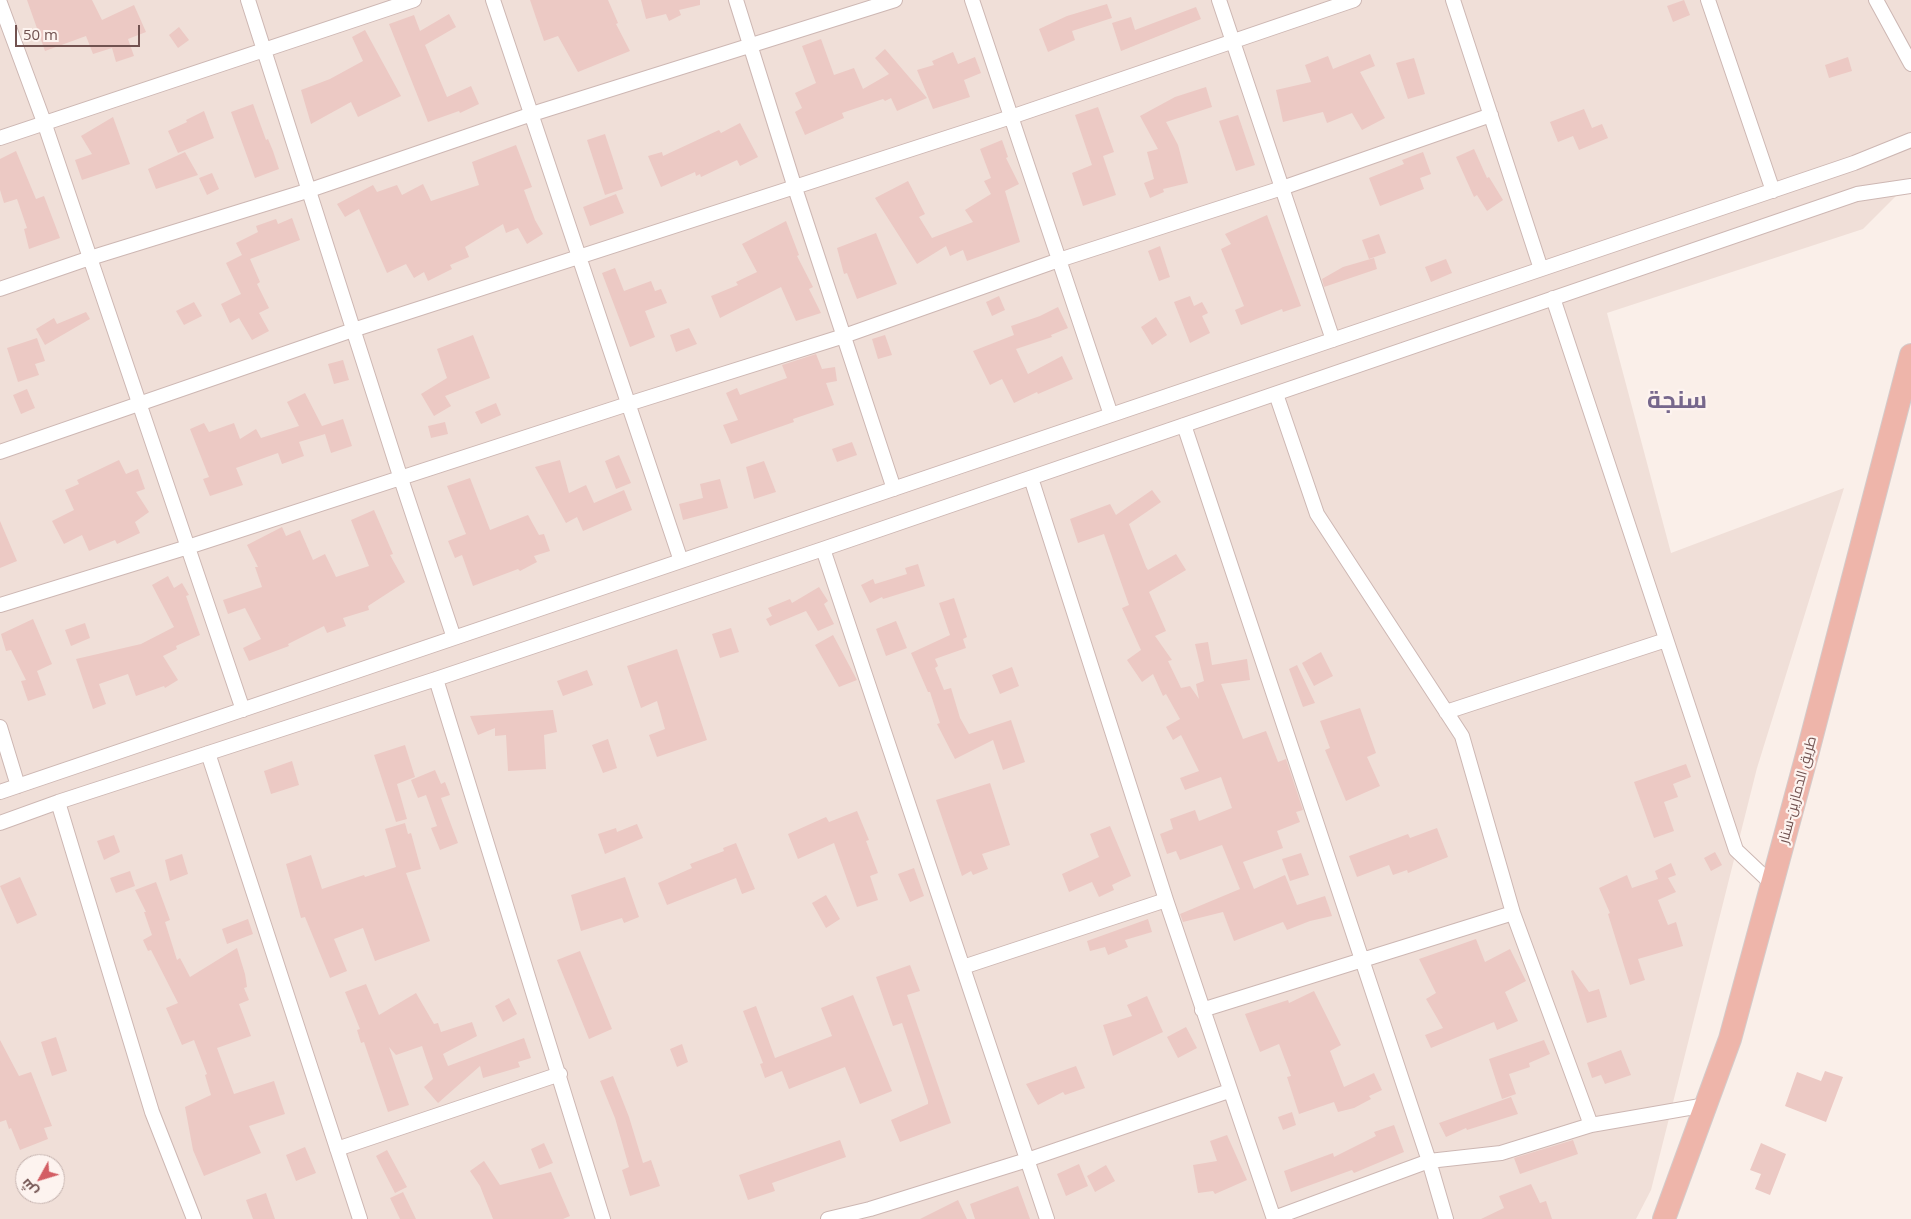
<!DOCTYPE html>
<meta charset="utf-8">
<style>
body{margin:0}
#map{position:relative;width:1911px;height:1219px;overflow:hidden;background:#faefe9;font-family:"Open Sans",Cairo,sans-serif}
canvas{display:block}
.north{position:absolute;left:15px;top:1154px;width:50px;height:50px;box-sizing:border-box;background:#fdf3ef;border:1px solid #c5b3af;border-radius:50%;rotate:231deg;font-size:14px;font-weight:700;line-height:20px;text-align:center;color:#715250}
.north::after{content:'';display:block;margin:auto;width:18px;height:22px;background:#d35e64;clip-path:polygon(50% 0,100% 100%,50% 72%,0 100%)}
.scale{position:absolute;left:15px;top:25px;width:125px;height:22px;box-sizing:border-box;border:2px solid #715250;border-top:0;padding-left:6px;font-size:15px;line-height:18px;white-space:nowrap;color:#715250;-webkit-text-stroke:4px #fdf3ef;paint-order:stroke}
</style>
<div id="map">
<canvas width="1911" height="1219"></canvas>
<div class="north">ش</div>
<div class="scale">50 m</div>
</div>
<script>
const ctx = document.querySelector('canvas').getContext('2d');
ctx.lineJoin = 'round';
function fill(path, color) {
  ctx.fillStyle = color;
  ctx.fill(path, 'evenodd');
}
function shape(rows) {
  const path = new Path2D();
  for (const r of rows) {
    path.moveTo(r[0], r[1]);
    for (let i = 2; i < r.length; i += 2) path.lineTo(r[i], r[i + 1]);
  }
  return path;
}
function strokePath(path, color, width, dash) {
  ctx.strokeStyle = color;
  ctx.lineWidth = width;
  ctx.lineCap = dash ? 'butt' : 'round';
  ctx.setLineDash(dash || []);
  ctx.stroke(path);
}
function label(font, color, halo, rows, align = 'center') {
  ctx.font = font + ' "Open Sans",Cairo,sans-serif';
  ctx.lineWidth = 4.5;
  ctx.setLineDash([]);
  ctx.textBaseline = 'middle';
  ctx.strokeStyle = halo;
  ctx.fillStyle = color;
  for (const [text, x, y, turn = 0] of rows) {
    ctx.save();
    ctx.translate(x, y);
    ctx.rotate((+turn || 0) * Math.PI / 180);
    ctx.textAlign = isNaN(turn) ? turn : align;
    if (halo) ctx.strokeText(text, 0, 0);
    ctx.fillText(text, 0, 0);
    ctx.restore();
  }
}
fill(shape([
 [0,0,1911,0,1911,181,1863,229,1607,313,1671,553,1844,488,1757,768,1651,1190,1636,1219,0,1219],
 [25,1164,55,1164,55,1194,25,1194]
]), '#f0dfd8');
fill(shape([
 [27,0,92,0,102,20,134,5,146,32,128,39,134,56,116,62,112,48,93,54,86,36,45,51],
 [530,0,608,0,618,23,616,24,630,51,578,72,558,36,544,41],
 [641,0,700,0,700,5,679,10,681,15,669,21,666,14,646,19],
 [1684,0,1690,15,1673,22,1667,6],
 [1107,4,1112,18,1072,31,1075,40,1048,52,1039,29,1067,16],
 [1196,7,1201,19,1121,51,1112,23,1131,17,1135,30],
 [449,14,456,27,425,45,447,97,471,86,479,104,460,113,459,111,428,122,389,24,414,15,420,31],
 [179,27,189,40,178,48,169,35],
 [365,30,401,96,358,117,351,102,311,124,301,90,330,79,363,61,352,37],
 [821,39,834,75,854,68,863,89,889,74,875,58,885,49,927,98,897,111,891,98,885,101,883,99,842,113,844,118,805,135,795,112,802,108,795,93,816,83,802,46],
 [953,52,958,64,975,57,981,73,964,80,970,97,933,109,917,70,934,65,932,61],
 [1370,54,1375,66,1360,72,1385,118,1362,130,1352,113,1327,123,1323,112,1283,122,1276,90,1311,82,1305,65,1328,56,1333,69],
 [1848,57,1852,71,1829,78,1825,65],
 [1414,58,1425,94,1408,99,1396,63],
 [1206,87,1212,107,1166,122,1178,145,1188,183,1163,189,1164,192,1150,198,1144,183,1154,179,1147,152,1158,149,1140,116,1175,97],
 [253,104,266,140,268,139,273,151,279,169,255,178,231,112],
 [1098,107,1114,152,1103,156,1116,195,1083,206,1072,173,1092,165,1075,115],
 [1584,109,1592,128,1602,124,1608,138,1579,150,1573,136,1558,142,1550,122],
 [204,111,214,138,178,153,168,131,187,122,186,120],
 [1238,115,1255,165,1236,171,1219,121],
 [113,117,130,164,82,180,75,160,92,154,81,136],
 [740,123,758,157,740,166,737,160,701,177,700,174,696,176,695,172,661,187,648,156,662,152,663,156,719,130,721,133],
 [605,134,623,189,605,195,587,140],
 [1002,140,1008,157,1006,158,1019,184,1005,191,1020,242,967,261,963,250,950,256,946,246,917,264,875,198,908,181,925,214,919,217,932,238,973,222,965,210,991,194,984,181,991,178,980,149],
 [516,145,532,187,524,190,535,220,543,234,527,244,518,228,506,233,503,224,465,247,469,257,450,265,452,269,428,281,424,272,414,278,406,264,387,273,359,209,345,217,337,204,373,185,377,192,397,185,402,195,423,184,431,201,479,185,472,162],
 [1474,149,1487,178,1489,177,1503,200,1487,211,1477,195,1474,197,1456,157],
 [16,151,36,199,44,196,60,238,29,249,24,229,27,228,17,199,4,203,0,190,0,159],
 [185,152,198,175,156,189,148,169],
 [1423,152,1431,174,1420,178,1424,189,1380,206,1369,178,1404,164,1402,160],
 [212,173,219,189,207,195,199,178],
 [616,194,624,213,590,226,583,207],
 [1267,215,1301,306,1283,312,1282,309,1241,325,1235,310,1244,306,1221,249,1231,244,1225,234],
 [292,218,300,240,250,259,260,282,257,284,269,308,259,313,269,331,252,340,239,318,230,323,221,304,241,294,226,263,242,255,236,243,258,232,256,226,276,219,278,224],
 [786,221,799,255,797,256,813,287,809,289,821,313,796,321,781,287,720,318,711,296,738,285,736,282,757,272,742,244],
 [876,233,897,284,857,299,847,273,844,274,837,248],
 [1379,234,1386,253,1369,259,1362,240],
 [1160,246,1170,277,1159,281,1148,251],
 [1374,258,1377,269,1324,287,1322,279,1343,267],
 [1446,259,1452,273,1431,282,1425,267],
 [615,268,624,291,651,281,655,291,661,289,667,303,645,311,655,337,630,347,602,273],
 [999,296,1005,310,992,316,986,302],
 [1190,296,1194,306,1202,302,1208,313,1202,316,1210,333,1190,343,1174,302],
 [194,302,202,316,184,325,176,311],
 [1058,307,1068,328,1051,335,1052,337,1016,349,1028,374,1062,356,1073,379,1038,394,1037,392,1014,403,1002,379,990,385,973,351,1014,335,1011,326,1040,316],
 [86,312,90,319,45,345,36,329,54,318,57,324],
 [1156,317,1167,335,1152,345,1141,327],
 [689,328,697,344,676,352,670,335],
 [473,335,490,378,445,396,451,406,434,416,421,394,447,378,437,349],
 [885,335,892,355,878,359,872,339],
 [37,338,45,361,35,364,39,375,18,382,7,348],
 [816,354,822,369,835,367,837,381,826,383,834,405,793,419,794,422,731,444,723,425,738,420,726,393,737,388,740,395,787,378,782,365],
 [343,360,349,380,334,384,328,364],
 [27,389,35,408,21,414,13,395],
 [305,393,322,426,343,419,352,446,331,453,325,434,299,442,304,456,282,464,278,453,236,468,243,485,210,496,203,479,209,477,190,429,204,423,209,432,234,423,240,439,256,429,261,438,299,426,287,402],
 [496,403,501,415,481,424,475,412],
 [445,422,448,434,431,438,428,426],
 [852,442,857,455,837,462,832,449],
 [619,455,631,483,616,489,605,461],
 [119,460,126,474,138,469,145,489,136,492,149,512,135,522,140,533,117,544,115,540,89,551,82,535,64,544,52,521,74,510,65,490,79,484,77,480],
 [560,460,569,493,586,485,594,503,624,490,632,510,583,531,577,517,566,523,535,467],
 [764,461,776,492,754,499,746,467],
 [470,478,490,530,528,515,539,535,544,534,550,551,534,556,537,562,520,571,518,569,473,586,462,555,455,558,448,541,466,534,447,486],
 [720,479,728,508,683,520,679,504,703,498,700,484],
 [1152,490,1161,502,1129,524,1146,567,1148,570,1176,554,1186,570,1149,592,1166,631,1155,636,1172,660,1168,661,1181,688,1190,686,1199,699,1196,684,1204,681,1195,644,1208,642,1212,665,1247,659,1250,680,1221,684,1243,739,1266,731,1278,762,1286,759,1303,810,1296,812,1300,822,1277,831,1283,848,1243,862,1254,889,1285,875,1297,905,1325,896,1332,916,1310,921,1287,930,1283,922,1234,941,1223,912,1183,922,1180,914,1240,889,1222,845,1180,860,1176,851,1167,854,1160,834,1173,829,1170,819,1195,810,1199,821,1232,808,1221,777,1185,790,1180,778,1199,771,1181,735,1173,740,1166,727,1180,719,1166,694,1163,696,1153,674,1142,682,1127,660,1141,650,1122,608,1129,605,1104,534,1078,543,1070,519,1110,504,1116,515],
 [374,510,393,554,390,555,405,582,368,606,369,610,343,618,346,626,327,633,324,626,288,644,289,646,249,661,243,648,261,639,245,608,228,614,223,600,262,587,255,567,258,567,247,545,282,527,286,536,300,530,313,560,325,554,336,577,369,566,351,520],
 [0,521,17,561,0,568],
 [918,564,925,586,883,599,882,597,870,603,861,585,873,579,875,584,907,574,905,568],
 [168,576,174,588,182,583,189,595,186,596,200,635,176,646,177,649,163,656,178,680,165,688,164,686,136,696,128,674,99,684,106,704,93,709,76,659,141,644,174,627,152,585],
 [819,587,828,601,824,604,834,624,818,631,806,611,770,626,766,619,772,616,768,608,790,599,792,603],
 [954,598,967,637,963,639,966,648,935,659,938,666,935,668,944,690,951,688,960,718,969,734,1011,720,1025,762,1003,770,993,740,955,759,937,724,940,723,930,692,928,692,911,653,950,635,939,603],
 [33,619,52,664,37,671,46,695,28,701,21,681,26,680,11,650,6,651,1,634],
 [896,621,907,648,886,656,876,629],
 [85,623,90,638,71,646,65,630],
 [731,628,739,652,720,658,712,634],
 [833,635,857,680,839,687,815,645],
 [677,649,707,740,657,757,649,735,665,729,657,701,641,708,627,666],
 [1321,652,1333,676,1314,686,1302,663],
 [1297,665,1315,703,1303,707,1289,669],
 [1012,667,1019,686,1000,694,992,675],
 [587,670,593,685,563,696,557,681],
 [1360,708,1376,753,1367,757,1380,786,1346,801,1325,750,1330,748,1320,721],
 [553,710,557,732,544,735,546,769,508,771,506,735,495,736,495,728,478,735,470,716],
 [608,739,617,768,603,773,592,745],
 [405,745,415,777,397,784,407,819,396,822,374,755],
 [292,761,299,785,271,794,264,771],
 [1686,764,1691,777,1673,784,1678,797,1664,802,1674,831,1654,838,1634,782],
 [435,770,441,784,445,782,450,795,441,798,458,843,440,850,431,828,437,826,426,795,418,798,411,780],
 [990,783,1010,845,982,854,988,869,973,875,971,871,962,876,936,800],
 [857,811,869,840,866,841,878,873,870,876,878,900,857,907,834,843,798,859,788,834,826,817,829,822],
 [405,823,408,834,411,833,421,869,406,873,430,941,375,961,363,928,334,939,347,971,330,978,305,917,301,918,286,864,311,855,322,889,364,875,365,877,396,867,385,829],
 [637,824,643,838,605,854,598,834,616,828,617,832],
 [1110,826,1131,876,1112,885,1114,890,1099,897,1092,882,1069,892,1062,874,1099,857,1090,834],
 [1437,828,1448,857,1408,873,1407,870,1393,875,1389,865,1357,877,1349,856,1408,834,1410,838],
 [114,835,120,852,104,860,97,841],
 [736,843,755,889,742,894,736,878,667,905,658,883,692,868,690,864,724,851,723,848],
 [1715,852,1722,865,1711,871,1704,858],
 [1301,853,1309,875,1290,881,1282,859],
 [182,854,188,874,170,881,165,860],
 [1671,863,1676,875,1668,878,1676,892,1658,900,1668,925,1676,922,1683,946,1638,959,1645,980,1630,985,1608,914,1610,913,1599,888,1627,875,1632,888,1658,879,1655,871],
 [914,868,924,896,910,902,898,874],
 [130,871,135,886,116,893,110,878],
 [20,877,37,915,17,924,0,886],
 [625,877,639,917,624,923,622,918,581,931,571,895],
 [156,882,170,920,165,922,177,960,180,958,190,977,237,948,245,974,247,987,244,988,249,1000,239,1004,251,1036,217,1048,234,1094,274,1081,285,1114,249,1126,261,1153,204,1176,193,1150,185,1107,211,1095,205,1075,207,1074,194,1040,182,1045,166,1008,178,1003,151,950,148,951,143,940,152,935,144,912,146,912,135,890],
 [826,895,840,919,826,928,812,903],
 [248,919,253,934,227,944,222,929],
 [1148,919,1152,932,1125,940,1128,947,1108,955,1105,947,1090,951,1087,941],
 [1476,939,1485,962,1510,949,1526,981,1505,992,1518,1021,1497,1030,1494,1022,1431,1048,1425,1035,1443,1028,1426,999,1436,993,1419,959],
 [580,951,612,1029,589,1039,557,960],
 [910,965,920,991,907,995,951,1123,900,1142,891,1120,928,1104,928,1101,902,1023,893,1026,876,977],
 [1573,970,1589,992,1599,989,1607,1017,1587,1023,1571,971],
 [366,984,379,1015,416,993,434,1024,438,1023,441,1032,472,1022,477,1036,443,1054,448,1066,524,1038,531,1058,518,1062,520,1067,483,1078,480,1066,438,1103,424,1087,433,1079,422,1046,396,1055,389,1047,409,1105,388,1112,364,1042,361,1043,357,1030,360,1029,345,992],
 [1314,991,1341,1045,1330,1051,1344,1087,1374,1073,1382,1090,1369,1096,1371,1099,1354,1108,1338,1112,1334,1102,1299,1114,1287,1077,1291,1076,1279,1044,1260,1052,1245,1014,1288,1000,1289,1003],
 [853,995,892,1091,860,1104,845,1067,789,1089,782,1071,765,1078,760,1064,763,1063,743,1011,756,1006,775,1058,832,1036,821,1008],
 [1147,996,1163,1032,1113,1056,1103,1025,1132,1016,1127,1005],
 [509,998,517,1014,503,1022,495,1006],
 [1186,1027,1197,1048,1178,1058,1167,1037],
 [56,1037,67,1071,52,1076,41,1042],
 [0,1040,19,1076,31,1072,52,1126,44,1128,48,1139,20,1150,11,1128,9,1129,6,1120,0,1122],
 [1544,1040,1550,1054,1529,1063,1530,1067,1509,1074,1516,1094,1502,1099,1489,1059],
 [682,1044,688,1062,677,1067,670,1049],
 [1621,1050,1631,1075,1605,1084,1601,1075,1592,1078,1587,1063],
 [1076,1066,1085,1088,1065,1095,1063,1092,1038,1105,1026,1084],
 [1825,1071,1843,1077,1826,1122,1785,1106,1797,1072,1821,1081],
 [613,1076,629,1117,643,1163,651,1160,660,1186,630,1196,622,1170,629,1167,615,1118,600,1081],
 [1511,1097,1518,1114,1467,1130,1466,1128,1446,1137,1439,1123],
 [1292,1112,1296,1125,1283,1130,1278,1117],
 [1394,1125,1404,1152,1354,1173,1352,1170,1291,1192,1284,1171,1333,1153,1334,1157,1376,1136,1374,1132],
 [1227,1135,1247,1180,1215,1194,1213,1191,1198,1193,1193,1165,1217,1161,1210,1141],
 [840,1140,846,1157,772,1183,775,1191,748,1200,739,1175],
 [1573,1140,1578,1154,1520,1174,1514,1158],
 [544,1143,553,1163,539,1169,531,1149],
 [1761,1143,1786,1154,1770,1195,1755,1189,1761,1174,1750,1170],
 [305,1147,316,1173,296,1181,286,1155],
 [387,1150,407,1187,395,1193,376,1156],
 [484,1161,500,1185,551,1172,570,1216,563,1219,493,1219,480,1186,470,1171],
 [1079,1164,1088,1186,1066,1196,1057,1174],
 [1106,1165,1115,1181,1095,1192,1087,1176],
 [1531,1184,1540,1203,1546,1201,1552,1219,1481,1219,1504,1208,1499,1196],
 [1018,1186,1030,1219,975,1219,970,1204],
 [403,1192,416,1219,400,1219,390,1198],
 [266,1193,275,1219,253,1219,246,1200],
 [958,1200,967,1219,920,1219]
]), '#ecc9c4');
const minor = shape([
 [248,0,401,479,454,638],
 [493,0,681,561],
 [736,0,795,188,894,489],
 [972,0,1111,415],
 [1219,0,1333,340],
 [1453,0,1541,269],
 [1708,0,1773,191],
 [1876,0,1911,64],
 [0,3,44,122,243,710],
 [0,138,414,0],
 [0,289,90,258,310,190,532,114,895,0],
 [1553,298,1736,850,1772,884],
 [1276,394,1317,514,1462,736,1513,913,1591,1125],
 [1184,425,1429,1161,1446,1219],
 [0,452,353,330,1011,117,1354,0],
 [1031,478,1166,900,1274,1219],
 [823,549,1047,1219],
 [0,605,188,547,628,404,844,336,1059,260,1282,188,1491,115],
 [436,679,603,1219],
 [1446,712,1666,640],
 [0,727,18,786],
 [208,753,360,1219],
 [0,792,1854,163,1911,140],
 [58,802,152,1112,194,1219],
 [0,823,58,802,436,679,823,549,1857,194,1911,186],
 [963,967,1166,900],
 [1202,1010,1513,913],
 [337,1149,560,1074],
 [1274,1218,1429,1161,1501,1153,1591,1125,1706,1105],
 [828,1219,870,1209,1027,1160,1229,1091]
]);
const trunk = shape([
 [1664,1219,1730,1039,1808,751,1911,355]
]);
strokePath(minor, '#cdb7b3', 16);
strokePath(trunk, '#d4cbca', 24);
strokePath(minor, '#fff', 14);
strokePath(trunk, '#eeb5aa', 22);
label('14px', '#715250', '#fdf3ef', [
 ["طريق الدمازين-سنار",1798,790,-75]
]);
label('bold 24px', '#76678c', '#fdf3ef', [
 ["سنجة",1677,401]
]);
</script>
